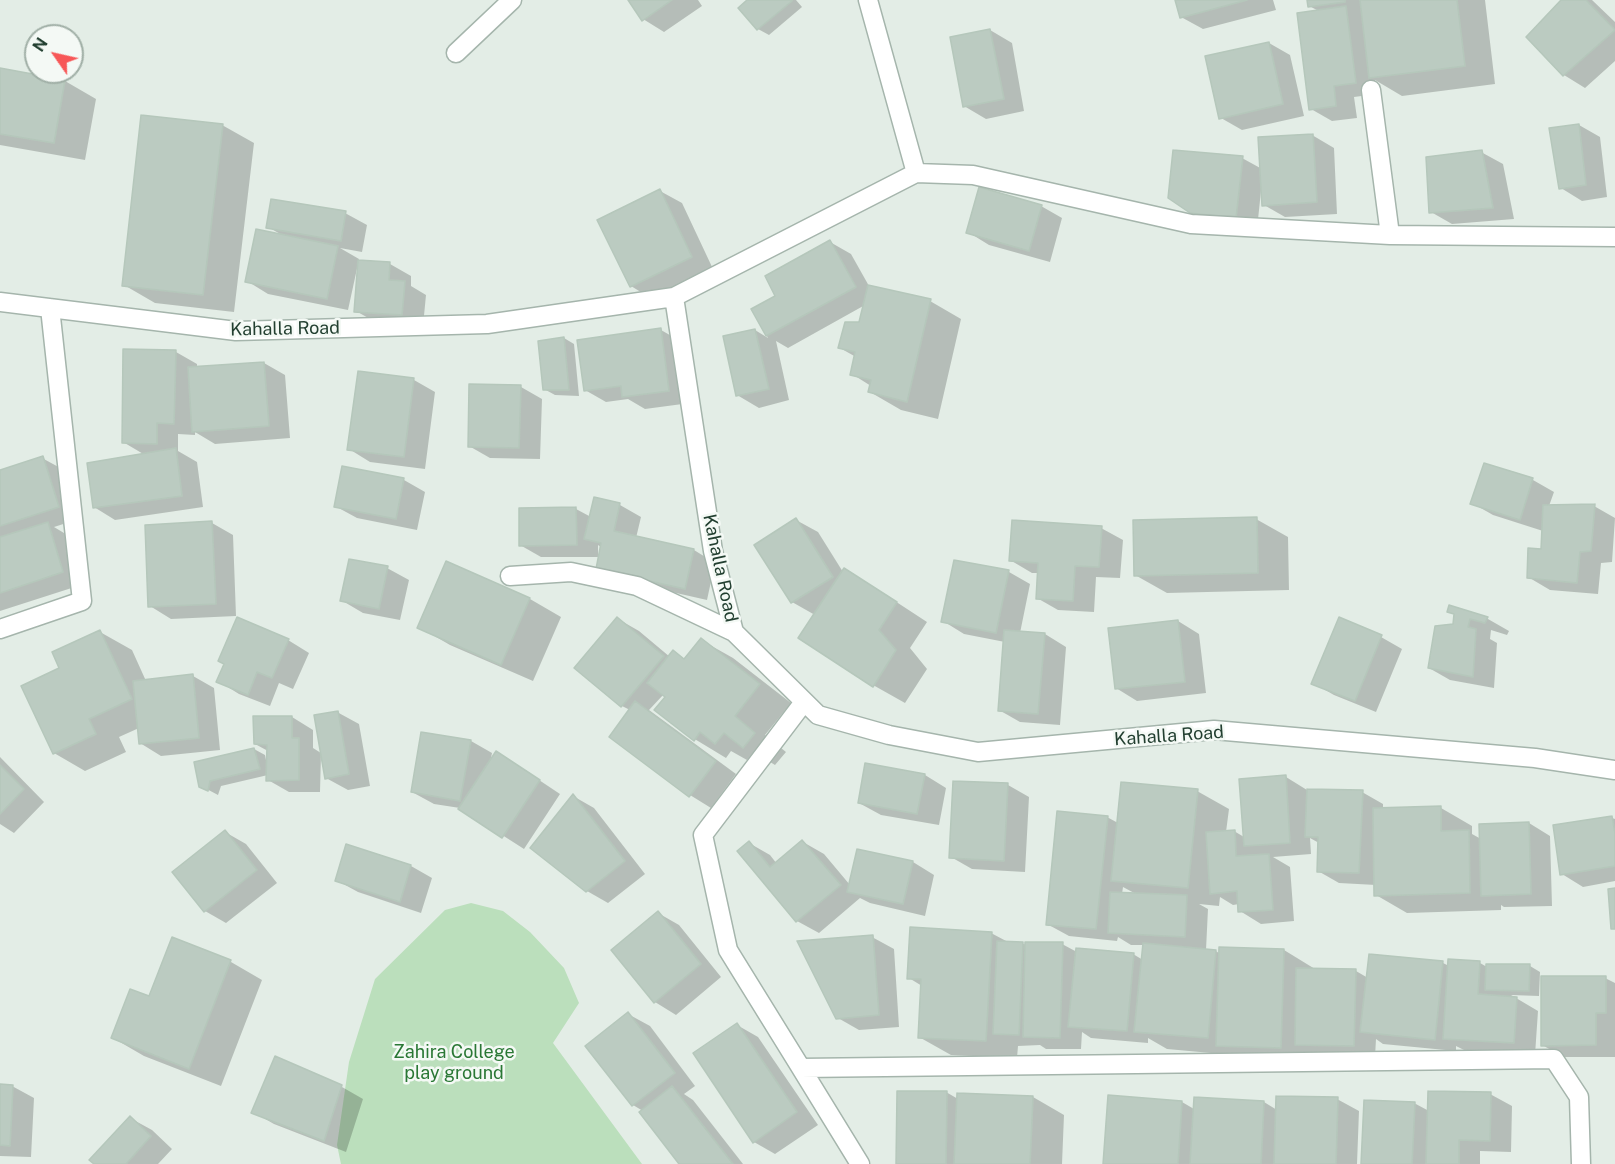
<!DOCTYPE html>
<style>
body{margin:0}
#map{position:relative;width:1615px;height:1164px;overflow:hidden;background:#e3ede6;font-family:"Public Sans",sans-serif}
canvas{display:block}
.north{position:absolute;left:24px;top:24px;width:60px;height:60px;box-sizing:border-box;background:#f4f9f5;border:2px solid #a0afa6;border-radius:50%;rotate:304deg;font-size:16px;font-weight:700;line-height:24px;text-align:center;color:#223f30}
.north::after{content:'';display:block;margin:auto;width:21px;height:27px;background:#f75757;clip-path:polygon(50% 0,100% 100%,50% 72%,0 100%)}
</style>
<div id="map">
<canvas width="1615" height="1164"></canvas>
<div class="north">N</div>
</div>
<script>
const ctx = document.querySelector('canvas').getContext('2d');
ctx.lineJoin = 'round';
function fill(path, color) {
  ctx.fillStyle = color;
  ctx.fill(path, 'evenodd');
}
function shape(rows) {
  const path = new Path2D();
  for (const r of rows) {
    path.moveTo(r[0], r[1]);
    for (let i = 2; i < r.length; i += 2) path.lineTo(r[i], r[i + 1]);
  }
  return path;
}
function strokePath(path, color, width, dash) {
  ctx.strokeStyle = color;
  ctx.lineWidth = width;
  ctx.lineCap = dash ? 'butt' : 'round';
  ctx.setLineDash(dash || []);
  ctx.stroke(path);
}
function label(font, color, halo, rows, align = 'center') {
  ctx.font = font + ' "Public Sans",sans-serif';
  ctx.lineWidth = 5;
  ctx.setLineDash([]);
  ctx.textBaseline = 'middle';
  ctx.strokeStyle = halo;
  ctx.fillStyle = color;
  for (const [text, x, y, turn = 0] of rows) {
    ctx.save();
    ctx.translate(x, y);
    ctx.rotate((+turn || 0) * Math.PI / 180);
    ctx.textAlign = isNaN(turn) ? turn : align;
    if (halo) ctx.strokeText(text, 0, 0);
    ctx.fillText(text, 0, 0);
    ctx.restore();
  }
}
fill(shape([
 [471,903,503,911,530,932,564,968,579,1003,553,1043,642,1164,341,1164,337,1145,349,1062,375,979,445,910]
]), '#bbdfbc');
fill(shape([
 [630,0,698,0,702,6,664,32,643,19],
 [749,0,796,0,802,7,769,35,758,29,740,8],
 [1177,0,1273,0,1276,10,1203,29,1181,17],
 [1309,0,1485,0,1495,84,1402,96,1375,80,1377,94,1354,97,1357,118,1332,121,1311,109,1319,11,1309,6],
 [1564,0,1592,0,1615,22,1615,61,1585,88,1564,75],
 [990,30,1012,43,1024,111,986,119,964,106],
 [1269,43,1290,55,1304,116,1242,130,1221,118],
 [0,70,65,81,96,99,85,160,0,145],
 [222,125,254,143,234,312,155,303,124,285],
 [1579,125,1600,137,1607,197,1582,201,1561,188],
 [1312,135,1334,148,1337,214,1285,217,1264,205,1261,191,1257,229,1213,225,1191,212,1242,158,1262,169],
 [1481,152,1503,164,1514,219,1452,224,1431,212],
 [660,191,682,203,713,269,652,299,631,286],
 [1041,206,1062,218,1050,262,989,245,968,232],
 [345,213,367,225,362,252,340,248,359,259,358,262,390,264,411,276,411,286,426,295,423,326,377,323,356,311,360,264,358,264,348,310,268,294,247,281,282,235,268,227],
 [830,242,851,254,869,286,930,301,961,319,938,419,901,410,870,392,871,386,852,374,856,357,840,348,861,324,865,305,788,348,776,341,789,400,759,408,737,395,755,330,768,338,753,310,777,297],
 [661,330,682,342,690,403,645,409,628,399,606,402,585,390],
 [564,338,574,344,579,396,555,395,544,389],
 [176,352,197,364,197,368,264,363,285,375,290,438,215,444,195,432,195,435,178,434,178,451,197,462,203,507,115,520,94,507,145,455,123,442],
 [359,373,414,380,435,392,425,469,370,462,349,449],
 [521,387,542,399,540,459,490,458,469,446],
 [42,458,64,470,79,519,54,527,69,536,84,584,0,611,0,472],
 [1485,464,1533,480,1554,492,1549,506,1594,506,1615,518,1612,562,1601,563,1598,594,1550,590,1528,577,1542,551,1543,531,1493,515,1472,503],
 [343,467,404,480,425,492,417,530,357,518,335,506],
 [595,499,620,505,641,517,636,538,694,550,715,563,707,600,619,580,602,548,598,545,598,557,541,557,520,545,576,509,591,517],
 [1256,519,1288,537,1289,590,1167,593,1135,575],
 [796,520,818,532,843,572,844,570,875,588,927,622,910,648,927,669,905,703,873,685,815,615,792,602],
 [212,523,233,535,236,616,171,619,150,606],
 [1101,528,1123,540,1120,578,1096,577,1094,612,1058,610,1037,598,1039,573,1032,573,1010,560],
 [447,563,530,599,561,617,533,681,450,645,419,627],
 [387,568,409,580,400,620,363,613,341,600],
 [1009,572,1030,584,1020,633,1045,634,1066,647,1060,725,1020,722,999,710,1005,642,964,634,943,621],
 [1450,607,1488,619,1509,631,1507,635,1491,630,1490,639,1497,643,1494,688,1450,680,1429,668,1454,625,1455,615,1449,611],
 [618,619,639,631,670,657,673,652,686,660,701,640,733,658,791,703,765,735,786,752,775,765,754,752,747,760,731,751,726,758,693,738,664,694,649,710,736,774,711,808,690,795,630,710,622,706],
 [1178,621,1199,634,1206,693,1137,701,1116,688],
 [100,632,132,650,146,681,193,676,214,688,220,750,161,756,140,743,139,728,119,737,126,752,85,771,54,753,61,669],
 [1381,637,1402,649,1376,712,1334,695,1313,683],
 [288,640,309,653,293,689,279,683,270,706,239,694,218,681],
 [337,712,359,724,370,786,348,790,326,778],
 [292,717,313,730,313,748,321,753,320,792,289,792,268,780,268,775,221,786,218,795,201,786,254,749,265,755,267,765,268,751,255,744],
 [471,741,492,753,490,763,518,766,560,794,524,849,460,808,434,804,412,792],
 [0,757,44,802,14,833,0,824],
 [867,765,925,775,946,788,939,825,881,815,859,803],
 [1286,777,1307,790,1362,792,1383,804,1383,810,1441,808,1472,826,1472,834,1481,839,1529,823,1550,836,1552,906,1504,907,1501,905,1501,910,1407,913,1376,895,1376,885,1339,883,1318,871,1319,843,1310,838,1311,854,1273,857,1290,867,1294,921,1261,924,1240,911,1239,904,1233,905,1220,897,1219,906,1199,904,1208,909,1206,950,1216,951,1220,954,1284,950,1315,969,1356,971,1368,978,1443,963,1449,966,1480,963,1487,967,1487,965,1530,966,1540,972,1539,996,1511,995,1538,1011,1535,1055,1466,1051,1456,1046,1456,1051,1383,1044,1376,1039,1375,1057,1233,1055,1167,1049,1148,1038,1148,1043,1091,1038,1082,1032,1081,1049,1046,1049,1040,1045,1018,1046,1017,1058,951,1055,919,1037,922,986,909,978,991,933,1008,942,1022,943,1026,945,1062,944,1077,952,1133,954,1143,960,1144,945,1131,945,1118,937,1117,941,1069,936,1047,924,1107,817,1118,823,1197,791,1229,809,1226,832,1234,831,1244,837],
 [1123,887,1136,894,1122,894],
 [1008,785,1029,797,1025,872,972,869,951,857],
 [573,796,594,808,645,874,608,903,587,891],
 [1612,818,1615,819,1615,881,1583,887,1562,874],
 [225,832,246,844,277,883,226,923,205,911],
 [803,842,824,854,850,885,913,862,934,875,925,916,870,903,860,898,819,933,797,921,739,852,749,843,770,855,777,864],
 [347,846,411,866,432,878,421,913,358,892,336,880],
 [658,913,679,925,721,977,676,1015,655,1002],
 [872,937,894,949,899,1027,859,1030,838,1018],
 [172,939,231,962,262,980,221,1086,144,1056,113,1038,150,998],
 [1605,978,1615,983,1615,1057,1564,1057,1542,1045],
 [628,1014,650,1026,695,1086,684,1094,693,1100,743,1164,681,1164,643,1111,633,1105],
 [737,1025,758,1037,818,1125,775,1154,754,1142],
 [276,1058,342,1087,363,1099,346,1152,274,1124,253,1112],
 [0,1086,12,1086,34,1098,31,1157,0,1156],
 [946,1092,958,1099,1033,1097,1064,1115,1062,1164,898,1164],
 [1490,1094,1512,1106,1511,1152,1480,1151,1480,1164,1363,1164,1414,1103,1429,1111],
 [1109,1097,1182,1102,1194,1109,1264,1102,1277,1110,1337,1099,1359,1111,1357,1164,1104,1164],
 [130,1118,152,1130,172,1149,158,1164,96,1164]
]), '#0003');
const building = shape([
 [628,0,672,0,642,21,628,0],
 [747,0,792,0,792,1,757,30,738,8,747,0],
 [1175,0,1247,0,1180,18,1175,0],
 [1307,0,1345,0,1345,2,1308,7,1307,0],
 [1360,0,1457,0,1465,66,1369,78,1360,0],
 [1561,0,1586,0,1615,30,1563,76,1526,37,1561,0],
 [1346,6,1356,83,1334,86,1336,106,1309,110,1297,13,1346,6],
 [990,29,1004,99,963,107,950,37,990,29],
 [1269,42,1283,104,1219,119,1205,56,1269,42],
 [0,68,65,80,54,143,0,134,0,68],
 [141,115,223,124,203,295,122,286,141,115],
 [1579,124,1586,185,1559,189,1549,128,1579,124],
 [1313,134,1317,202,1262,206,1258,137,1313,134],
 [1173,150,1243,156,1236,218,1190,213,1168,198,1173,150],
 [1482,150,1493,208,1429,213,1426,157,1482,150],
 [979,187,1042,205,1029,251,966,233,979,187],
 [660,189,692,257,630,287,597,220,660,189],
 [271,199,346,211,341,241,266,228,271,199],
 [256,229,338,246,327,299,245,282,256,229],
 [830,240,856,287,766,336,751,309,775,296,765,276,830,240],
 [358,260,390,262,389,280,405,281,402,315,354,312,358,260],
 [868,285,931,299,907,402,868,392,871,380,850,375,855,352,838,348,845,322,859,322,868,285],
 [661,328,669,391,622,397,621,386,584,391,577,340,661,328],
 [755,329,769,389,736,396,723,336,755,329],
 [564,337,569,390,543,390,538,341,564,337],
 [123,349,176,350,174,424,157,423,157,444,122,443,123,349],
 [264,362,269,426,192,432,188,367,264,362],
 [358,371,414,378,404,457,347,450,358,371],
 [469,384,521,385,519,448,468,447,469,384],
 [176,448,182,496,93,508,87,463,176,448],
 [43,456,59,507,0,526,0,470,43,456],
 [1484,463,1533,478,1520,520,1470,504,1484,463],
 [342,466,404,478,396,519,334,507,342,466],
 [594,497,620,503,614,531,694,549,685,589,596,569,601,543,584,539,594,497],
 [1595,504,1591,551,1580,552,1577,583,1527,578,1528,548,1541,549,1543,505,1595,504],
 [576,507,577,545,519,546,519,508,576,507],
 [1257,517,1258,573,1134,576,1133,520,1257,517],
 [796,518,833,577,791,603,754,545,796,518],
 [1012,520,1102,526,1099,567,1075,566,1073,601,1036,599,1038,563,1009,561,1012,520],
 [212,521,216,604,148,607,145,525,212,521],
 [48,522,63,572,0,593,0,537,48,522],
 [349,559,388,566,379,609,340,601,349,559],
 [954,560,1009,570,996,633,941,622,954,560],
 [446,561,530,598,501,665,417,628,446,561],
 [844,568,897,602,879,630,896,650,873,687,798,638,844,568],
 [1449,605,1488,617,1485,623,1470,619,1468,627,1476,629,1473,677,1428,668,1435,626,1453,624,1454,614,1447,612,1449,605],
 [237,617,289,639,272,678,257,672,248,695,216,682,224,664,218,661,237,617],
 [617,617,664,656,621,707,574,668,617,617],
 [1339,617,1382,635,1355,701,1311,684,1339,617],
 [1178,620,1185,682,1115,689,1108,628,1178,620],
 [100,630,132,699,89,719,96,734,53,754,21,686,59,668,52,652,100,630],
 [1004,630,1045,633,1038,714,998,711,1004,630],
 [701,638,760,684,735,716,755,733,743,748,724,733,715,744,700,732,694,741,654,710,665,697,647,683,673,650,684,659,701,638],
 [193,674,199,738,139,744,133,681,193,674],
 [635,701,716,761,689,797,609,737,635,701],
 [338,711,349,774,325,779,314,715,338,711],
 [253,716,292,716,292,738,299,738,299,780,266,781,267,745,254,744,253,716],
 [421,732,471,740,460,801,411,792,421,732],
 [254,748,260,769,210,781,208,791,199,787,194,762,254,748],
 [496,751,540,780,502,838,458,809,496,751],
 [865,763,925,774,917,814,858,803,865,763],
 [0,765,24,789,0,814,0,765],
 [1286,775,1290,843,1244,846,1239,779,1286,775],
 [953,781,1008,783,1004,861,949,858,953,781],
 [1121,782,1198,789,1188,888,1111,881,1121,782],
 [1307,789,1363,790,1359,873,1317,872,1318,837,1305,837,1307,789],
 [573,794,625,861,586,892,530,848,573,794],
 [1441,806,1441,831,1469,830,1470,893,1374,896,1373,808,1441,806],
 [1057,811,1108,816,1096,929,1046,925,1057,811],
 [1612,816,1615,834,1615,866,1560,875,1553,825,1612,816],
 [1529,822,1531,894,1481,896,1479,824,1529,822],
 [225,830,257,870,204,912,172,872,225,830],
 [1235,830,1236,856,1269,854,1273,910,1238,912,1237,891,1210,894,1206,832,1235,830],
 [802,840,841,885,796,922,737,851,749,841,770,867,802,840],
 [346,844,411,865,400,902,335,881,346,844],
 [857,849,913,861,903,904,847,892,857,849],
 [1615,888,1615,929,1611,929,1608,889,1615,888],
 [1110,892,1187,895,1185,937,1108,933,1110,892],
 [658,911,701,964,654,1003,611,950,658,911],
 [910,927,992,932,986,1041,918,1038,921,979,907,979,910,927],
 [873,935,879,1015,836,1019,797,941,873,935],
 [172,937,231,960,189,1069,111,1038,130,989,149,996,172,937],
 [997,941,1023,942,1019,1035,993,1034,997,941],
 [1025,942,1063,942,1060,1038,1023,1037,1025,942],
 [1143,943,1216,950,1208,1038,1134,1032,1143,943],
 [1219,947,1284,949,1281,1048,1216,1046,1219,947],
 [1076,948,1134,953,1127,1031,1068,1027,1076,948],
 [1369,954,1443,961,1435,1040,1360,1032,1369,954],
 [1448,959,1480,961,1478,994,1517,997,1514,1043,1443,1039,1448,959],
 [1486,964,1530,964,1529,991,1485,990,1486,964],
 [1296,968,1356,969,1354,1046,1295,1045,1296,968],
 [1541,976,1606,976,1606,1013,1596,1013,1596,1045,1541,1046,1541,976],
 [628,1012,675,1073,632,1106,585,1046,628,1012],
 [737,1023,797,1112,753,1143,693,1053,737,1023],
 [275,1056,342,1085,324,1141,251,1113,275,1056],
 [0,1084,13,1085,10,1146,0,1145,0,1084],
 [672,1086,733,1164,679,1164,639,1112,672,1086],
 [897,1091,947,1091,946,1164,896,1164,897,1091],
 [1428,1091,1491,1092,1490,1141,1459,1140,1459,1164,1426,1164,1428,1091],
 [957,1093,1033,1096,1030,1164,954,1164,957,1093],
 [1108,1095,1182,1101,1178,1164,1103,1164,1108,1095],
 [1276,1096,1338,1097,1336,1164,1274,1164,1276,1096],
 [1194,1097,1264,1101,1261,1164,1190,1164,1194,1097],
 [1364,1100,1415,1102,1412,1164,1361,1164,1364,1100],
 [130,1116,151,1136,126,1164,94,1164,89,1160,130,1116]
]);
fill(building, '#bbcbc1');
strokePath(building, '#b5c7bb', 1.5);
const street = shape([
 [868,0,916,173],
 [456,53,512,0],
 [1371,90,1390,235],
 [674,297,916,173,973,175,1191,224,1390,235,1615,237],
 [0,302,236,331,487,324,674,297,713,551,734,632,818,715,889,735,978,752,1214,730,1535,758,1615,770],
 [510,576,571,572,637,586,734,632],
 [0,629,82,601,50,308],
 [801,1068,728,950,703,835,804,702],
 [860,1164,801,1068,1554,1059,1579,1097,1581,1164]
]);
strokePath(street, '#a5b5ac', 21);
strokePath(street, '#fff', 18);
label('18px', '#223f30', '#f4f9f5', [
 ["Kahalla Road",285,329,-1],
 ["Kahalla Road",720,568,78],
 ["Kahalla Road",1169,736,-4]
]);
label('18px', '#2a7835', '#f4f9f5', [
 ["Zahira College",454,1052],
 ["play ground",454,1073]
]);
</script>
